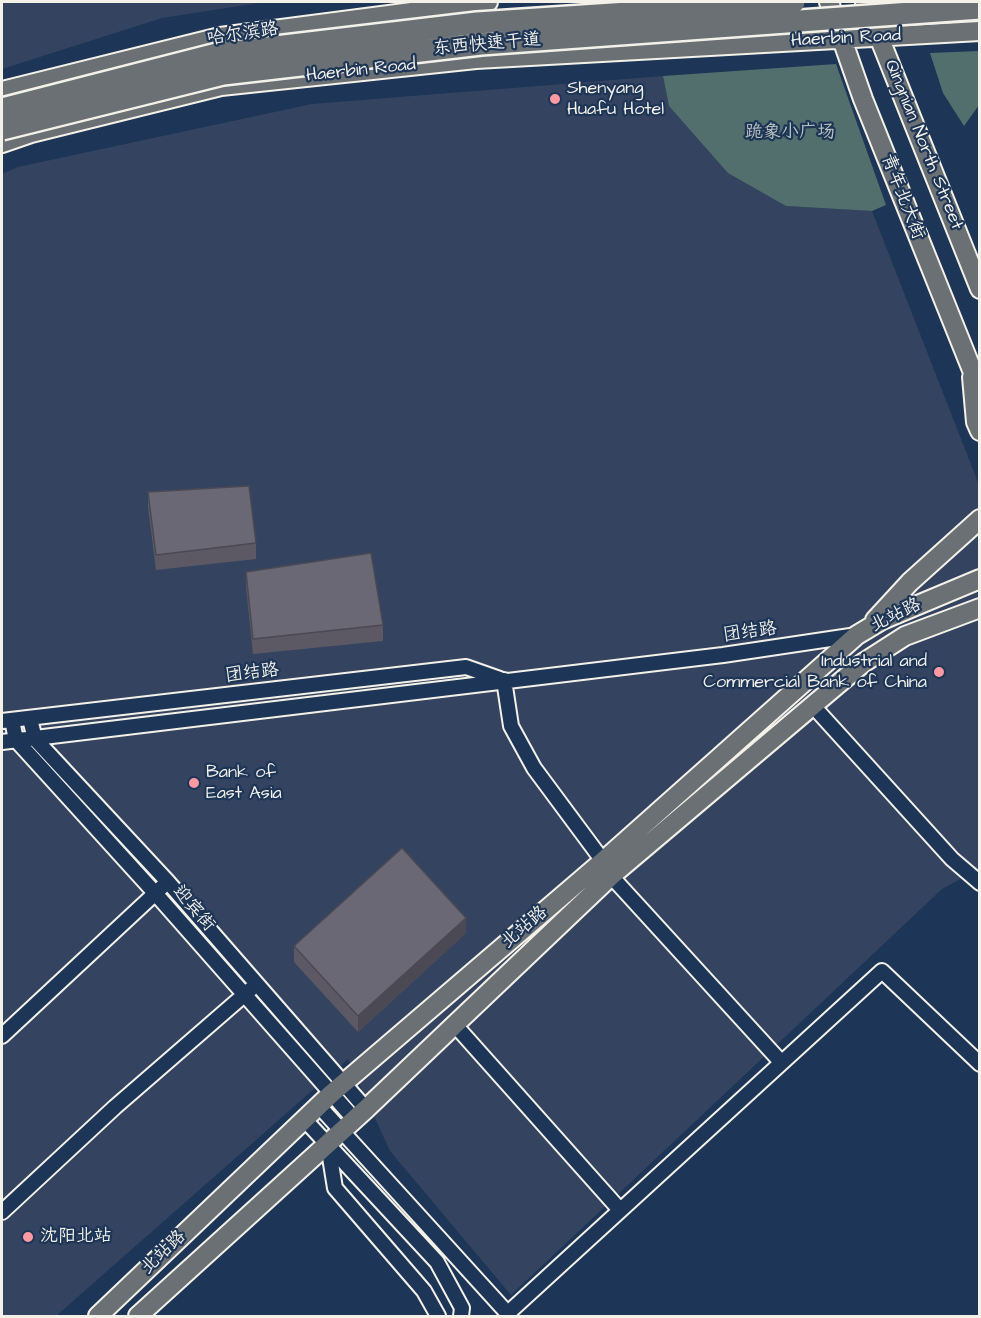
<!DOCTYPE html>
<meta charset="utf-8">
<style>
body{margin:0}
#map{position:relative;width:981px;height:1318px;overflow:hidden;background:#1d3557;font-family:"Architects Daughter",sans-serif}
canvas{display:block}
.frame{position:absolute;inset:0;border:3px solid #f4f1e8;pointer-events:none}
</style>
<div id="map">
<canvas width="981" height="1318"></canvas>
<div class="frame"></div>
</div>
<script>
const ctx = document.querySelector('canvas').getContext('2d');
ctx.lineJoin = 'round';
function fill(path, color) {
  ctx.fillStyle = color;
  ctx.fill(path, 'evenodd');
}
function shape(rows) {
  const path = new Path2D();
  for (const r of rows) {
    path.moveTo(r[0], r[1]);
    for (let i = 2; i < r.length; i += 2) path.lineTo(r[i], r[i + 1]);
  }
  return path;
}
function strokePath(path, color, width, dash) {
  ctx.strokeStyle = color;
  ctx.lineWidth = width;
  ctx.lineCap = dash ? 'butt' : 'round';
  ctx.setLineDash(dash || []);
  ctx.stroke(path);
}
function label(font, color, halo, rows, align = 'center') {
  ctx.font = font + ' "Architects Daughter","LXGW WenKai TC",sans-serif';
  ctx.lineWidth = 4.5;
  ctx.setLineDash([]);
  ctx.textBaseline = 'middle';
  ctx.strokeStyle = halo;
  ctx.fillStyle = color;
  for (const [text, x, y, turn = 0] of rows) {
    ctx.save();
    ctx.translate(x, y);
    ctx.rotate((+turn || 0) * Math.PI / 180);
    ctx.textAlign = isNaN(turn) ? turn : align;
    if (halo) ctx.strokeText(text, 0, 0);
    ctx.fillText(text, 0, 0);
    ctx.restore();
  }
}
fill(shape([
 [2,2,265,2,162,18,2,69],
 [663,76,669,106,786,206,872,211,979,485,979,869,942,889,511,1295,390,1151,348,1059,56,1316,2,1316,2,174,18,167,312,104]
]), '#344460');
fill(shape([
 [979,51,979,105,964,126,943,93,930,53],
 [836,64,886,205,872,211,786,206,728,173,669,106,663,76]
]), '#536f6d');
const minor = shape([
 [504,680,511,726,534,768,603,861,611,876,781,1062],
 [814,707,952,859,980,883],
 [30,719,35,739,168,882,366,1109],
 [12,720,16,740,155,893,355,1120],
 [2,721,466,667,500,679],
 [2,742,723,655,857,635],
 [455,1025,620,1210],
 [2,1036,162,887],
 [319,1106,510,1316],
 [305,1120,437,1262,462,1308,461,1316],
 [328,1145,335,1188,424,1291,438,1316],
 [2,1212,115,1107,251,989],
 [507,1314,882,971,980,1064]
]);
const major = shape([
 [829,2,863,99,980,390],
 [865,2,980,289],
 [2,91,220,37,488,2],
 [2,143,31,133,221,86,476,59,980,31],
 [972,377,976,422,980,431],
 [875,620,910,582,980,519],
 [98,1316,331,1094,603,861,857,635,882,620,980,579],
 [138,1316,366,1109,611,876,863,663,905,636,980,608]
]);
strokePath(minor, '#f4f1e8', 18);
strokePath(major, '#f4f1e8', 22);
strokePath(minor, '#1d3557', 14);
strokePath(major, '#6a7074', 18);
const highwayBridge = shape([
 [2,109,217,54,477,23,794,2],
 [2,129,223,74,481,44,980,8]
]);
strokePath(highwayBridge, '#f4f1e8', 26, []);
strokePath(highwayBridge, '#6a7074', 21);
fill(shape([
 [148,492,256,543,256,559,156,570,148,507],
 [246,572,383,625,383,641,253,654,246,587],
 [466,933,358,1032,294,962,294,946]
]), '#5c5965');
fill(shape([
 [466,918,466,933,358,1032,358,1016]
]), '#4b4953');
const building = shape([
 [249,486,256,543,156,555,148,492,249,486],
 [371,553,383,625,253,639,246,572,371,553],
 [402,848,466,918,358,1016,294,946,402,848]
]);
fill(building, '#6b6876');
strokePath(building, '#4b4953', 1.5);
for (const [x, y, r, color] of [
 [555,99,6,"#ff9aa2"],
 [939,672,6,"#ff9aa2"],
 [194,783,6,"#ff9aa2"],
 [28,1237,6,"#ff9aa2"]
]) {
  const dot = new Path2D();
  dot.arc(x, y, r, 0, 2 * Math.PI);
  ctx.fillStyle = color;
  ctx.fill(dot);
  strokePath(dot, '#1d3557', 2);
}
label('18px', '#f4f1e8', '#1d3557', [
 ["哈尔滨路",243,35,-9],
 ["Haerbin Road",846,39,-3],
 ["东西快速干道",487,45,-5],
 ["Haerbin Road",361,71,-6],
 ["Qingnian North Street",923,145,68],
 ["青年北大街",902,197,69],
 ["北站路",896,616,-26],
 ["团结路",750,633,-8],
 ["团结路",252,674,-7],
 ["迎宾街",193,909,49],
 ["北站路",525,928,-41],
 ["北站路",164,1253,-44]
]);
label('18px', '#f4f1e8', '#1d3557', [
 ["Shenyang",567,89],
 ["Huafu Hotel",567,110],
 ["Industrial and",927,662,"right"],
 ["Commercial Bank of China",927,683,"right"],
 ["Bank of",206,773],
 ["East Asia",206,794],
 ["沈阳北站",40,1237]
], 'left');
label('18px', '#bcc4bd', '#1d3557', [
 ["跪象小广场",790,133]
]);
</script>
